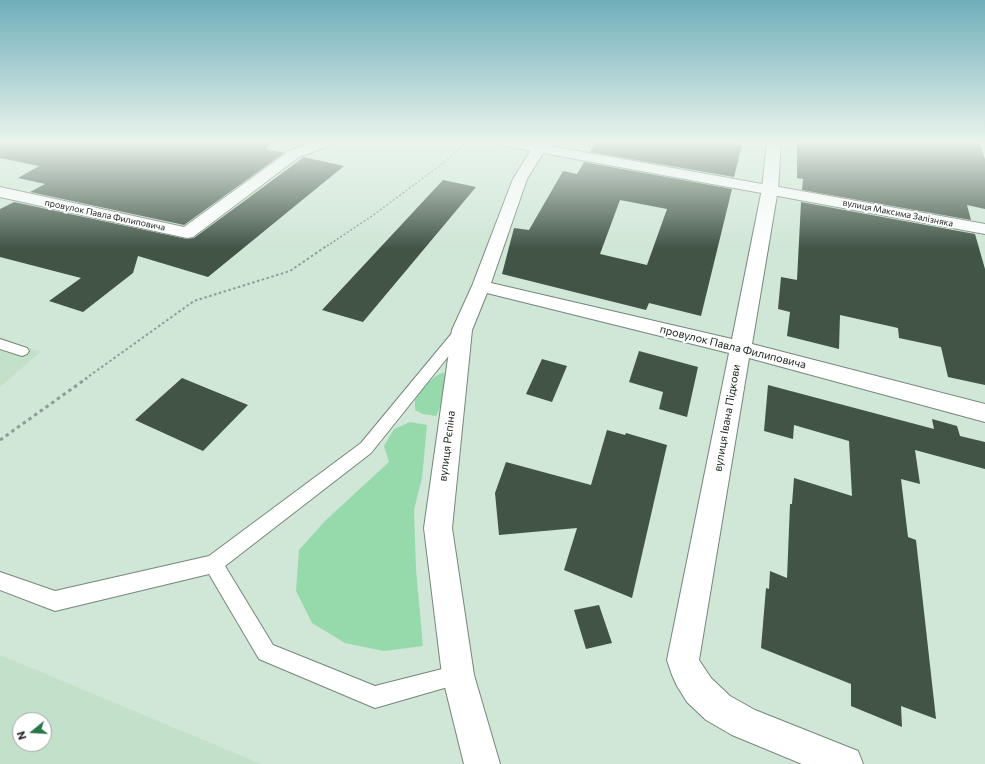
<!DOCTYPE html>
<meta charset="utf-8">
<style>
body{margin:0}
#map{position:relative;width:985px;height:764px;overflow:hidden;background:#d0e6d6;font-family:Commissioner,sans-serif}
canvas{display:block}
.north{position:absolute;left:12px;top:712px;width:40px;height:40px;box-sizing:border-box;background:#fff;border:1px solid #a6a9a7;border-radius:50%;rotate:252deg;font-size:11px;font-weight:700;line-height:16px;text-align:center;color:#212923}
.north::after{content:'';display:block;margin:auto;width:14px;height:18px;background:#267647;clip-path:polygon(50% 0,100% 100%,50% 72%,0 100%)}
</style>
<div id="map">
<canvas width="985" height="764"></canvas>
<div class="north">N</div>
</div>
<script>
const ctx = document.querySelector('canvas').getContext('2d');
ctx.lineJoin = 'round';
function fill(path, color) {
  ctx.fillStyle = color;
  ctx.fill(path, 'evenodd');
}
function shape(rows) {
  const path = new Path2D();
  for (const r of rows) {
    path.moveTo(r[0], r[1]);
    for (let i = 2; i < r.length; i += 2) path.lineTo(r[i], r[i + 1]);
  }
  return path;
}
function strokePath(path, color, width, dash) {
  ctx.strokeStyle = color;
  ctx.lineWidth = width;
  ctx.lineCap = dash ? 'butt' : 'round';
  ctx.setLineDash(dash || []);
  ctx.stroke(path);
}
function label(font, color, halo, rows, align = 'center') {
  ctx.font = font + ' Commissioner,sans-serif';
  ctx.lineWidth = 4;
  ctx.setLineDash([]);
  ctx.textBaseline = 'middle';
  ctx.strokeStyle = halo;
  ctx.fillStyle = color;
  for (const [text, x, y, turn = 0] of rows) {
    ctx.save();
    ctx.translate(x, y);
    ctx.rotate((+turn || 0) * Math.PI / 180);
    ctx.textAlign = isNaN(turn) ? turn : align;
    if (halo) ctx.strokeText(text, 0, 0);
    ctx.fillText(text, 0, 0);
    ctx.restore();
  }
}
fill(shape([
 [0,337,40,352,0,387],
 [0,655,261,764,0,764],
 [20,720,44,720,44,744,20,744]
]), '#c2e0ca');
fill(shape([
 [444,372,446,380,443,401,436,416,423,414,415,410,415,400,423,387,436,376],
 [410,422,427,425,422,478,414,510,416,569,423,646,384,651,345,643,312,623,296,591,299,550,326,520,389,462,384,446,394,429]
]), '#96daab');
fill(shape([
 [0,142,273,142,266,149,284,153,184,225,30,192,45,184,18,178,39,166,0,158],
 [595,142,725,142,742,145,734,177,590,152],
 [797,142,979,142,985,159,985,209,967,205,971,220,802,190,803,179,797,178],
 [304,157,344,166,208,277,138,256,133,273,83,312,49,301,81,278,0,257,0,209,14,202,187,239,194,238],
 [584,162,732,189,701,316,649,303,646,310,502,274,514,228,529,230,563,171,577,174],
 [620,200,667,209,647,265,600,254],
 [443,180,476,187,363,322,322,310],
 [801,202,975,234,985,269,985,385,948,377,941,347,899,338,898,328,840,315,839,349,787,336,790,312,778,309,781,277,797,280],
 [639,351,698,367,687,417,659,409,663,392,629,382],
 [542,359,567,366,552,402,526,394],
 [182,378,248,405,203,451,135,420],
 [768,385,934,429,932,419,957,426,960,436,985,442,985,469,915,450,920,484,901,479,908,537,916,540,936,719,901,706,902,727,851,706,851,684,761,648,766,588,769,589,770,571,787,578,790,504,792,504,794,478,852,496,849,441,794,425,793,439,764,431],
 [607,430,625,435,626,433,667,445,632,598,564,570,577,528,499,535,495,493,506,462,591,485],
 [599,605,612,643,586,649,574,610]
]), '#415446');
const lane = shape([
 [462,326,467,327,468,330,467,333,371,453,225,566,273,645,375,686,458,665,465,668,468,675,465,682,375,708,259,659,209,574,55,611,0,590,0,572,55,591,209,556,361,443,457,327,462,326],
 [0,339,27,348,29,351,27,354,22,356,0,349,0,339]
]);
const street = shape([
 [314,142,334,142,332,145,299,157,193,237,187,238,0,197,0,187,184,227,289,151,314,142],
 [536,142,550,142,527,179,491,283,732,339,762,189,767,142,781,142,778,189,752,344,985,404,985,422,749,358,699,660,711,678,730,696,755,710,858,751,863,764,802,764,732,735,706,720,687,702,677,686,672,675,667,660,729,353,487,293,472,330,452,528,474,675,500,764,464,764,442,675,424,528,452,330,472,286,513,179,536,142]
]);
const secondary = shape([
 [498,142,528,142,985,224,985,234,505,146,498,142]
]);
strokePath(lane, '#748879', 2);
strokePath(street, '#748879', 2);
strokePath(secondary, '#748879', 2);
strokePath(shape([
 [327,246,372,216,442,164,468,142]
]), '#8d9e92', 1.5, [2, 2]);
strokePath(shape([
 [85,379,194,301,290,271,328,245]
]), '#8d9e92', 2, [2.5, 2.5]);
strokePath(shape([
 [0,440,87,378]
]), '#8d9e92', 3, [3.5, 3.5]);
fill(lane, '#fff');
fill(street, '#fff');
fill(secondary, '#fff');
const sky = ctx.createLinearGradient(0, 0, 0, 249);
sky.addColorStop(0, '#6faeba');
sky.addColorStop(0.57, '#eaf4ed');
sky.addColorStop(1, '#eaf4ed00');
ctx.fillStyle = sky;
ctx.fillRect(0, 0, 985, 249);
label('9px', '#212923', '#fff', [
 ["вулиця Максима Залізняка",898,213,11],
 ["провулок Павла Филиповича",105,215,12]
]);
label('11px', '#212923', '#fff', [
 ["провулок Павла Филиповича",733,347,14],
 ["вулиця Івана Підкови",727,418,-80],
 ["вулиця Рєпіна",447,446,-83]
]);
</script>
